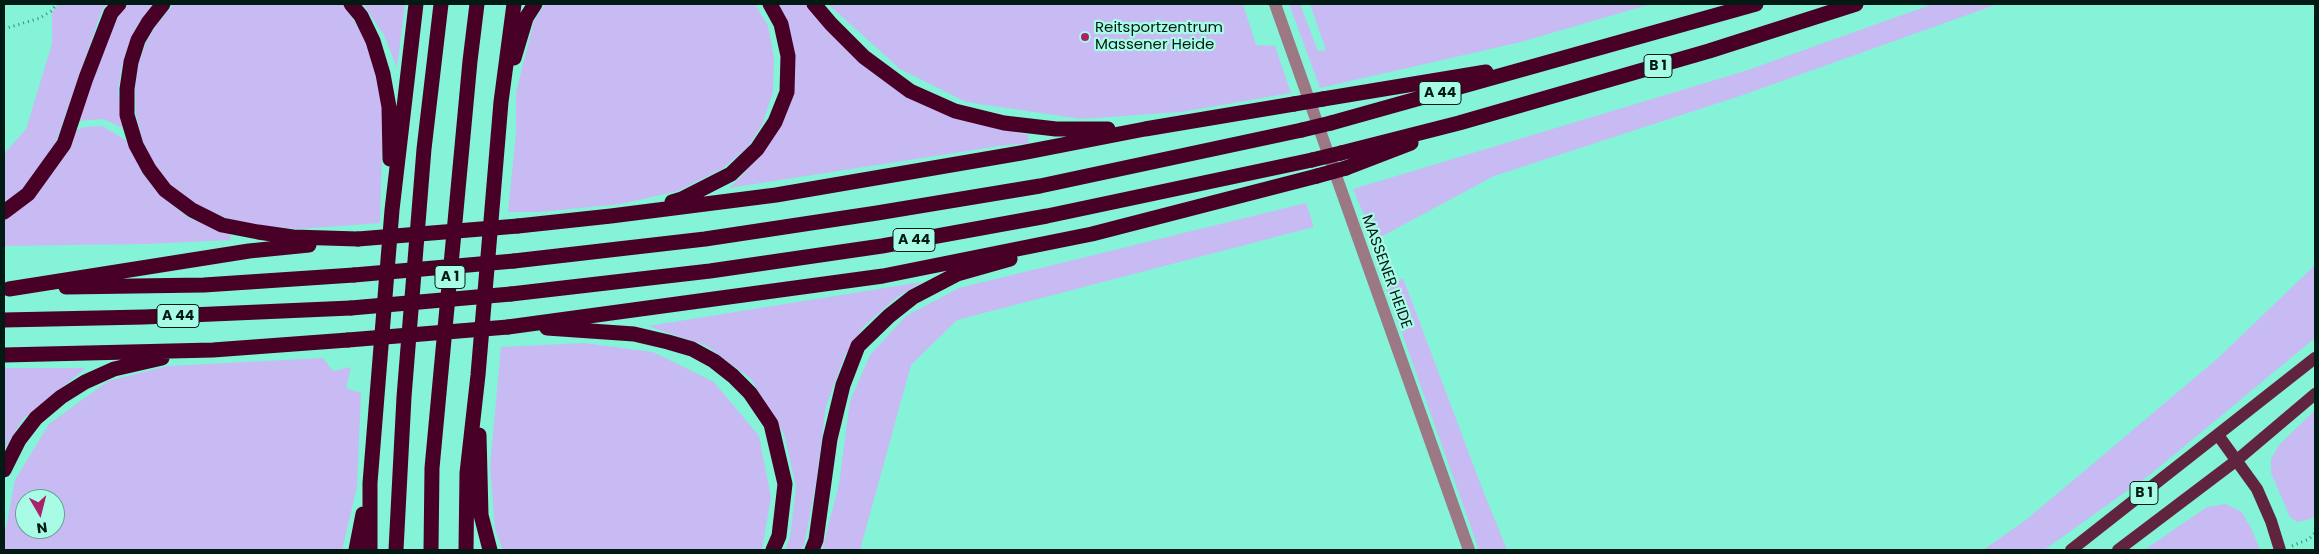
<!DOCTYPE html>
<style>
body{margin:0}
#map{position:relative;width:2319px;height:554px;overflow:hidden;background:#85f3d7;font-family:Poppins,sans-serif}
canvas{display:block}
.frame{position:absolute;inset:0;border:5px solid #021a14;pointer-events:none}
.north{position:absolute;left:15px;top:489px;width:50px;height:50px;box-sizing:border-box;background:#a8fce5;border:1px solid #66a291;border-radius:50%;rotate:172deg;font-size:14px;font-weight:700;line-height:20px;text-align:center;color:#021a14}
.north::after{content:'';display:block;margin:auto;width:18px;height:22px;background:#aa2267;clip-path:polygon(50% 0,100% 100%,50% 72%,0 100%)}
</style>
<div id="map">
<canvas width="2319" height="554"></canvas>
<div class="frame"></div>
<div class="north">N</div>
</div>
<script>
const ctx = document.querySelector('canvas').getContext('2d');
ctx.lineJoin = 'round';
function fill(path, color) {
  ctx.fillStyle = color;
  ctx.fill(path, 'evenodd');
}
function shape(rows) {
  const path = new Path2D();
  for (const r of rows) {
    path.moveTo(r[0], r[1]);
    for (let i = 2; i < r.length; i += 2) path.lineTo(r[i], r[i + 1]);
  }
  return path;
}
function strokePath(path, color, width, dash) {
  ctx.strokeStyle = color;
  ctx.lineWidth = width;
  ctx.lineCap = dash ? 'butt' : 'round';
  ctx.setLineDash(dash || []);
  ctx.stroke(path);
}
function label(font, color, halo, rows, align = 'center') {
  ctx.font = font + ' Poppins,sans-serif';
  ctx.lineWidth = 4.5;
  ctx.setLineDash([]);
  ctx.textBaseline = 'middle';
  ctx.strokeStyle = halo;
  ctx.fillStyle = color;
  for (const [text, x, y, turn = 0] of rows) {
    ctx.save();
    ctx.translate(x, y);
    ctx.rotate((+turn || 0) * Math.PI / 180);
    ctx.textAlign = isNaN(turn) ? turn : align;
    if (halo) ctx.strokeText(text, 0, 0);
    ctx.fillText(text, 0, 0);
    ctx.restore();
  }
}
fill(shape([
 [59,4,107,4,102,10,56,142,23,189,4,203,4,154,26,129,52,44,52,12],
 [128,4,153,4,138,24,122,65,118,92,123,128,103,119,77,121,117,17],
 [174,4,343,4,366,40,377,74,383,107,380,223,299,229,261,226,229,219,198,206,172,187,156,167,143,142,136,115,135,90,138,64,146,43,156,25],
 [363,4,405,4,397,68,384,35],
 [545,4,755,4,768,26,774,58,773,92,762,125,748,147,722,169,678,191,621,204,540,212,508,212,516,133,516,92,534,21],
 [777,4,808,4,951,116,1028,135,1029,143,999,146,729,188,740,178,763,151,792,90],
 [828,4,1243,4,1256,45,1275,46,1291,93,1181,112,1081,119,966,102,900,69],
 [1289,4,1300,4,1318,51,1326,50,1310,4,1651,4,1521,42,1320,88],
 [1933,4,1998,4,1743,95,1494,176,1375,240,1353,189,1745,71],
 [102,126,127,141,143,174,160,195,189,218,231,235,230,240,149,244,4,246,4,218,73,132,84,127],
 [1306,203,1314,227,957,320,911,365,860,550,822,550,839,484,850,401,870,355,906,316,959,288],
 [2315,265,2315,338,2152,473,2044,550,1983,550,2026,520,2217,359],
 [1403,278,1482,488,1507,550,1479,550,1386,288],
 [922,282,896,298,864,326,845,355,826,406,816,483,804,545,801,550,785,550,790,537,796,486,784,434,751,379,707,346,648,326],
 [584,343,653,352,714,382,759,436,771,497,762,550,503,550,495,530,490,466,501,347],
 [323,358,333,371,351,367,346,388,361,393,357,487,342,550,4,550,4,538,15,480,49,424,108,381,168,366],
 [25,499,55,499,55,529,25,529],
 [4,368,86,368,23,419,4,450],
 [2315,410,2315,516,2308,520,2297,522,2290,517,2271,473,2271,459,2279,445],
 [2226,504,2242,512,2252,530,2260,550,2144,550,2207,507]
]), '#c8bbf3');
strokePath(shape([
 [4,29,40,18,51,11,57,4],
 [2292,546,2309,539,2315,533]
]), '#428574', 3, [1, 4]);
strokePath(shape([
 [1275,4,1469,550]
]), '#9c7784', 12);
strokePath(shape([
 [2218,435,2257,489,2271,521,2280,550],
 [2071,550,2315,358],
 [2118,550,2237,460,2315,394]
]), '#61243f', 12);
strokePath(shape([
 [163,4,148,23,138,40,131,62,127,89,127,115,136,145,149,169,165,190,192,210,222,225,258,232,293,237,358,239],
 [351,4,361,16,373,41,383,74,389,107,390,159],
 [814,4,831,24,864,57,910,91,955,111,1004,123,1056,129,1108,129],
 [514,58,526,18,535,4],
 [1323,99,1486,72],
 [1331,123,1756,4],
 [1341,153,1459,123,1709,51,1856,4],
 [1346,168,1411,143],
 [672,202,682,199,731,174,757,149,775,122,787,92,788,56,781,24,770,4],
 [4,212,28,194,64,144,86,78,111,13,119,4],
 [518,226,611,216,776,195,1021,153,1145,129,1294,104],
 [514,261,705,239,877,213,1040,186,1302,130],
 [66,287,204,285,354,275],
 [9,289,249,251,309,245],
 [511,294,710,271,882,246,1047,216,1312,160],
 [4,320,144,317,351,308],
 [508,327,883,276,1092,234,1317,176],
 [547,328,634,334,668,342,692,349,714,361,733,376,750,393,771,424,785,484,779,536,773,550],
 [4,355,213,350,348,340],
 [479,435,481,515,490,550],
 [4,470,19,440,36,418,61,397,85,382,114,369,162,358],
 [356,550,363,514],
 [370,550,370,483,392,210,416,4],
 [396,550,404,397,424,149,441,4],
 [431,550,432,468,470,61,477,4],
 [466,550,467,473,478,375,501,102,514,4],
 [812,550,816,540,830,439,843,385,858,346,889,316,913,297,957,274,1010,259]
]), '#490027', 15);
strokePath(shape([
 [1294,104,1323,99],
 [1302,130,1331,123],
 [1312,160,1341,153],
 [1317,176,1346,168],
 [358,239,518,226],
 [354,275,514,261],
 [351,308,511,294],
 [348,340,508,327]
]), '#490027', 15);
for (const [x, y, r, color] of [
 [1085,37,5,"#aa2267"]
]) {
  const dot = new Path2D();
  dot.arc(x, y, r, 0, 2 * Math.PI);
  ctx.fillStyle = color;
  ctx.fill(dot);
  strokePath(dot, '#a8fce5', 2);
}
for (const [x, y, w] of [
 [1658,66,28],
 [1440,93,42],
 [914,240,42],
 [450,277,30],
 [178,316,42],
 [2144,493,28]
]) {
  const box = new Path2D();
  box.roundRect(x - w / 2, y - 11.5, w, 23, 4);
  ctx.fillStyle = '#a8fce5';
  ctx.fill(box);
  strokePath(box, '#021a14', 1);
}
label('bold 14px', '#021a14', null, [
 ["B 1",1658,66],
 ["A 44",1440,93],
 ["A 44",914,240],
 ["A 1",450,277],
 ["A 44",178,316],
 ["B 1",2144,493]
]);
label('15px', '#021a14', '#a8fce5', [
 ["Reitsportzentrum",1095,28],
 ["Massener Heide",1095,45]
], 'left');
label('15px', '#021a14', '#a8fce5', [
 ["MASSENER HEIDE",1386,272,70]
]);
</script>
